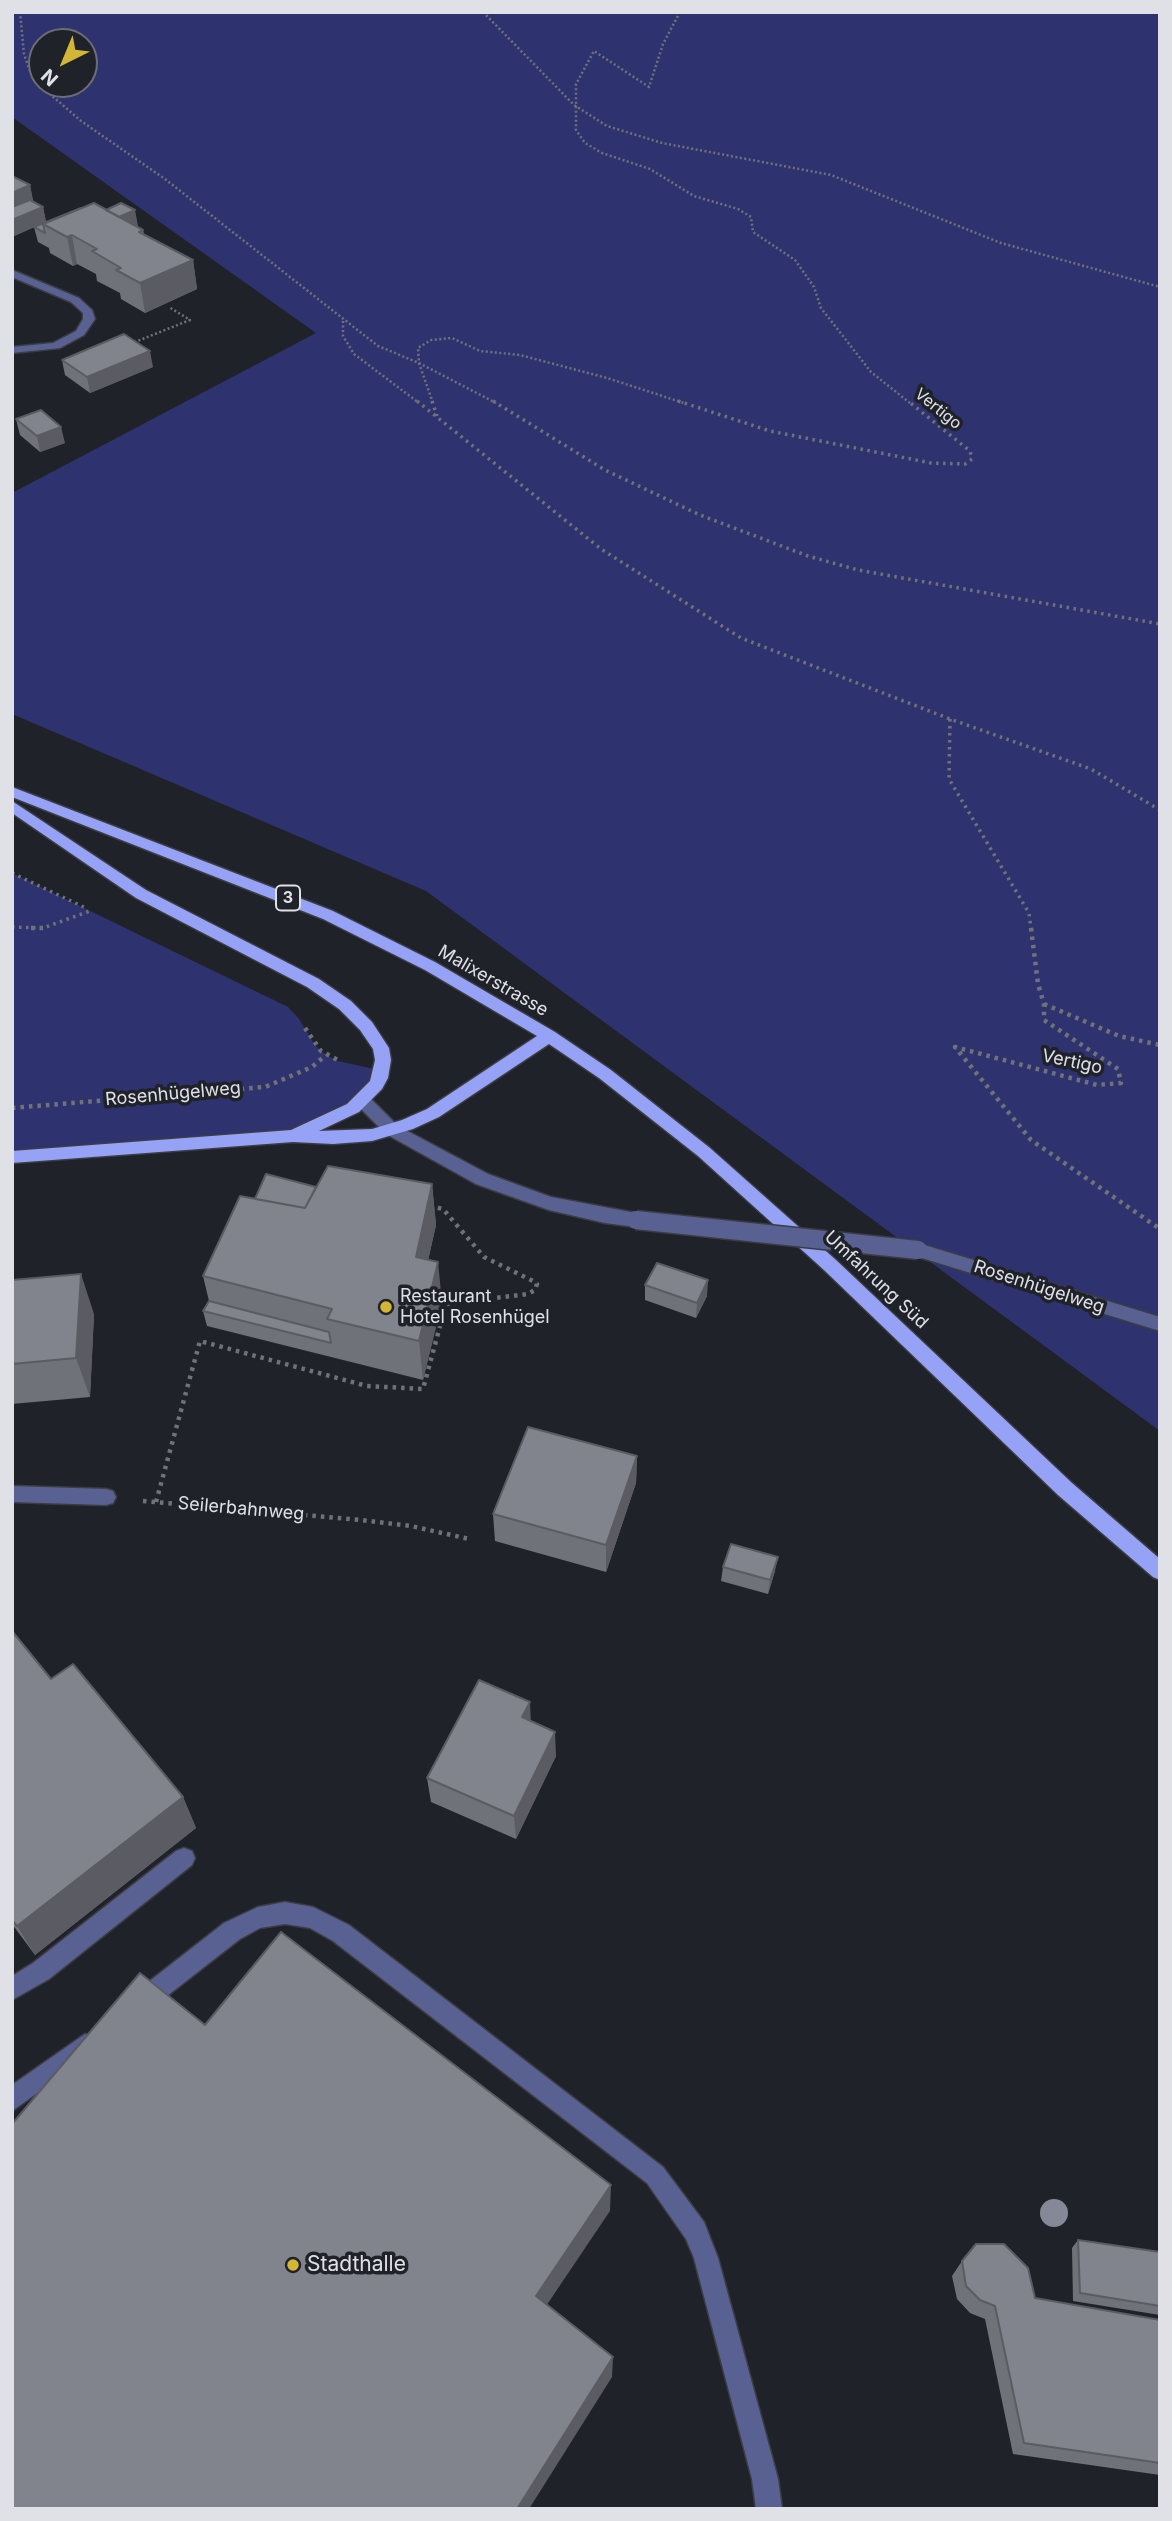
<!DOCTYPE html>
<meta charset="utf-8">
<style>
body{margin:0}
#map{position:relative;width:1172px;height:2521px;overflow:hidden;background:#202229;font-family:Inter,sans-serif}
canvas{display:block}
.frame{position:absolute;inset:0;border:14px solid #e0e1e6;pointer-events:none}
.north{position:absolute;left:28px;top:28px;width:70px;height:70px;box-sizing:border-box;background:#202229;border:2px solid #6d6e75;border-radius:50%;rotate:223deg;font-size:19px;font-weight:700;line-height:28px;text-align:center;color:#e0e1e6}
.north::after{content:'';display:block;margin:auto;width:24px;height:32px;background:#d3b635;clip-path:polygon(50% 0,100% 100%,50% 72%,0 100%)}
</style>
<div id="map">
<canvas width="1172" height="2521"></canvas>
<div class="frame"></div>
<div class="north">N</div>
</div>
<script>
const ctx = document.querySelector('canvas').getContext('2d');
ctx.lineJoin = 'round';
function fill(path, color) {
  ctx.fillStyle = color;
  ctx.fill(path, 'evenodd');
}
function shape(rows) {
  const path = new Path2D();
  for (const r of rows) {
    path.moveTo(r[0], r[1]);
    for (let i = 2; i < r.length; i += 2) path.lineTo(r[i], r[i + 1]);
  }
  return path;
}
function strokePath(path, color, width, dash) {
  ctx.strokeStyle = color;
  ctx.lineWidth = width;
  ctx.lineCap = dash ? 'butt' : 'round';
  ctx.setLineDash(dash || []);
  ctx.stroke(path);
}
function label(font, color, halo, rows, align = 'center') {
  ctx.font = font + ' Inter,sans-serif';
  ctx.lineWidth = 7;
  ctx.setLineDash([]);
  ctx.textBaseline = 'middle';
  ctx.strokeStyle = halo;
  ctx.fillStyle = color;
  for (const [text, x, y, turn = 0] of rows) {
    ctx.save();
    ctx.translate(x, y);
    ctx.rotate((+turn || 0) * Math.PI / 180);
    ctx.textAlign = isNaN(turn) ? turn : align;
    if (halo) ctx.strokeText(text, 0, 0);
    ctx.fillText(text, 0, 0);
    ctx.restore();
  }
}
fill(shape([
 [12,12,1160,12,1160,1431,426,891,12,714,12,493,316,333,12,117],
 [42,42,84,42,84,84,42,84],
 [12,873,288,1007,299,1019,315,1045,326,1055,338,1061,383,1071,370,1093,293,1136,12,1157]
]), '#2e336f');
const service = shape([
 [362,1094,368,1096,398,1126,488,1174,551,1197,636,1213,642,1215,645,1220,642,1225,636,1227,605,1223,549,1210,476,1184,386,1134,356,1104,354,1100,356,1096,362,1094],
 [918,1243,1160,1317,1160,1331,912,1255,909,1250,912,1245,918,1243],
 [184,1848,192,1851,195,1858,192,1865,49,1979,12,2000,12,1976,33,1963,176,1851,184,1848],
 [285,1902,313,1907,349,1925,663,2167,704,2222,718,2258,778,2479,782,2509,756,2509,752,2479,694,2258,686,2239,647,2183,333,1941,310,1928,285,1924,260,1928,240,1939,149,2010,141,2013,133,2010,130,2002,133,1994,224,1923,258,1907,285,1902],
 [85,2034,93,2037,96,2045,93,2053,12,2111,12,2085,85,2034]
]);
const minor = shape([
 [12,270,79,298,92,310,95,319,84,335,60,348,12,353,12,347,53,343,76,331,83,319,83,313,71,302,12,277,12,270],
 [12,1486,106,1489,113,1491,116,1497,113,1503,106,1505,12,1502,12,1486]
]);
const primary = shape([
 [12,787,333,911,435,962,555,1032,611,1070,710,1148,836,1260,1072,1483,1160,1559,1160,1580,1153,1577,1058,1495,824,1270,698,1156,599,1078,549,1044,439,1117,413,1129,372,1141,333,1144,293,1142,12,1163,12,1151,291,1130,347,1104,370,1081,375,1060,373,1049,360,1030,339,1009,307,987,136,898,12,813,12,801,146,890,319,979,351,1001,372,1022,389,1048,391,1060,388,1078,382,1089,359,1112,319,1131,372,1129,402,1120,427,1109,537,1036,425,970,323,919,12,797,12,787]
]);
strokePath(service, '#3b3d43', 3);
strokePath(minor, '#3b3d43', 3);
strokePath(primary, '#3b3d43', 3);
strokePath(shape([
 [20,12,24,54,30,71,43,88,81,121,165,179,378,346,419,363,496,403],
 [483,12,574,105,607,126,662,143,831,175,1001,243,1160,287],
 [680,12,663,44,649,87,594,51,576,84,576,130,585,143,602,153,650,169,694,196,738,209,751,217,753,232,795,260,814,287,821,308,871,372,910,403],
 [343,321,343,336,354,354,419,403],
 [130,344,190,320,169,307],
 [433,403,419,363,418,348,431,340,452,338,480,351,520,355,607,378,684,403]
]), '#717278', 2.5, [2, 2.5]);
strokePath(shape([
 [417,401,601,549,741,638,950,719,1091,769,1160,810],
 [432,401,437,416],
 [493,401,605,470,700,515,808,556,858,570,1160,624],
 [678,401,770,431,931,463,965,464,972,459,970,451,908,401],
 [950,719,949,779,1029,913,1031,929],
 [12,873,88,909],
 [12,927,43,928,90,911]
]), '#717278', 3.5, [2.5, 4.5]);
strokePath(shape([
 [31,928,44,928],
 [1031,928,1038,984,1044,1004,1044,1020,1118,1069,1121,1083,1097,1085,955,1047,1031,1140,1160,1229],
 [1044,1004,1119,1036,1160,1045],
 [305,1028,321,1051,338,1060],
 [12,1108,265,1087,312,1067,326,1055],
 [143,1501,361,1520,411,1526,469,1539],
 [156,1502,200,1341,367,1386,423,1389,446,1304,528,1294,535,1290,537,1284,533,1281,484,1257,443,1209,431,1206]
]), '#717278', 4.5, [3.5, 5]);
fill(service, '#596193');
fill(minor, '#596193');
fill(primary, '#95a2f5');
const serviceBridge = shape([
 [636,1220,918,1250]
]);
strokePath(serviceBridge, '#3b3d43', 21, []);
strokePath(serviceBridge, '#596193', 18);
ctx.fillStyle = '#858897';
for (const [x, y] of [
 [1054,2213]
]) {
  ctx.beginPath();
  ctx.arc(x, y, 14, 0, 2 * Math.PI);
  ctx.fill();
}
fill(shape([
 [30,185,33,202,43,207,46,222,81,208,138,226,136,226,143,230,144,234,193,260,197,289,145,313,121,299,120,293,97,281,96,274,77,264,73,266,50,253,49,248,38,242,34,227,12,237],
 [62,360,153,367,90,393,65,375],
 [16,419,65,443,40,452,20,435],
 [432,1184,436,1225,428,1260,442,1302,423,1380,207,1326,203,1311,209,1301,203,1276,255,1199,316,1187],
 [12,1280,94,1314,90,1397,12,1404],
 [645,1285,707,1296,696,1318,645,1300],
 [637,1456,636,1483,606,1572,495,1541,493,1514],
 [723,1567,775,1571,768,1594,721,1581],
 [12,1631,51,1679,183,1797,196,1828,35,1955,12,1924],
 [531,1721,556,1756,516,1839,431,1802,427,1778],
 [1078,2240,1160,2252,1160,2315,1073,2301,1072,2248],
 [962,2261,1035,2298,1160,2320,1160,2475,1013,2454,985,2319,970,2313,957,2299,952,2276]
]), '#707279');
fill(shape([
 [30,185,35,210,43,207,46,222,12,237,12,193],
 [135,210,138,226,121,232,119,217],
 [72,235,77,264,73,266,67,237],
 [193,260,197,289,145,313,140,283],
 [150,351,153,367,90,393,87,377],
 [61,427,65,443,40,452,37,436],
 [432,1184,436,1225,420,1297,416,1257],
 [438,1262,442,1302,423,1380,419,1341],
 [81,1274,94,1314,90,1397,76,1358],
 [708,1280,707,1296,696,1318,697,1303],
 [637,1456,636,1483,606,1572,606,1545],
 [778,1557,775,1571,768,1594,770,1580],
 [530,1702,531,1726,522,1717],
 [555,1732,556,1756,516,1839,514,1816],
 [183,1797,196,1828,35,1955,17,1926],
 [611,2185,610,2211,538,2318,536,2296],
 [613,2357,612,2377,529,2509,517,2509]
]), '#5b5c63');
const building = shape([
 [12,176,30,185,12,193,12,176],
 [30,200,43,207,12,220,12,207,30,200],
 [94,203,143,230,139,232,193,260,140,283,116,270,121,268,92,251,97,249,72,235,67,237,43,224,94,203],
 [121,203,135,210,119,217,106,210,121,203],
 [81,208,43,224,45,233,34,227,81,208],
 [124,334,150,351,87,377,62,360,124,334],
 [41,410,61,427,37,436,16,419,41,410],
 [328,1166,432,1184,416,1257,438,1262,419,1341,327,1319,332,1309,203,1276,240,1196,305,1208,328,1166],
 [266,1174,316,1187,305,1208,255,1199,266,1174],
 [657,1263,708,1280,697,1303,645,1285,657,1263],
 [81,1274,76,1358,12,1364,12,1280,81,1274],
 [209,1301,329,1332,331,1343,203,1311,209,1301],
 [528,1427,637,1456,606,1545,493,1514,528,1427],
 [731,1544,778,1557,770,1580,723,1567,731,1544],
 [12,1631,51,1679,73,1664,183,1797,17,1926,12,1920,12,1631],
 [479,1680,530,1702,522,1717,555,1732,514,1816,427,1778,479,1680],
 [281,1932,611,2185,536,2296,613,2357,517,2509,12,2509,12,2124,140,1973,205,2025,281,1932],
 [1078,2240,1160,2252,1160,2306,1080,2293,1078,2240],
 [976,2244,1004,2244,1028,2268,1035,2298,1160,2320,1160,2463,1024,2443,995,2306,980,2300,966,2286,962,2261,976,2244]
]);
fill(building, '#82848d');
strokePath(building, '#5b5c63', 2);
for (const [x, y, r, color] of [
 [386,1307,7,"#d3b635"],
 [293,2265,7,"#d3b635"]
]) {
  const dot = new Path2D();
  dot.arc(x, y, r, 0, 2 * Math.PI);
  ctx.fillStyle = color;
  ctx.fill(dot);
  strokePath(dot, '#202229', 2.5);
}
label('16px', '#e0e1e6', '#202229', [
 ["Vertigo",938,409,39]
]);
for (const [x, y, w] of [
 [288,898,24]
]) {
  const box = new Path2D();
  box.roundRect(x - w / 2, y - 12.5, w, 25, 5);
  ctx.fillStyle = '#202229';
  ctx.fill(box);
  strokePath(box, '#e0e1e6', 2);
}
label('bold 16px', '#e0e1e6', null, [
 ["3",288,898]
]);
label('18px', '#e0e1e6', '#202229', [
 ["Malixerstrasse",493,981,30],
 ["Vertigo",1072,1062,12],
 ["Rosenhügelweg",173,1094,-5],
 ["Umfahrung Süd",876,1280,43],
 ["Rosenhügelweg",1039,1287,18],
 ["Seilerbahnweg",241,1509,5]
]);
label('18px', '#e0e1e6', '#202229', [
 ["Restaurant",400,1297],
 ["Hotel Rosenhügel",400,1318]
], 'left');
label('21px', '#e0e1e6', '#202229', [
 ["Stadthalle",307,2265]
], 'left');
</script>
